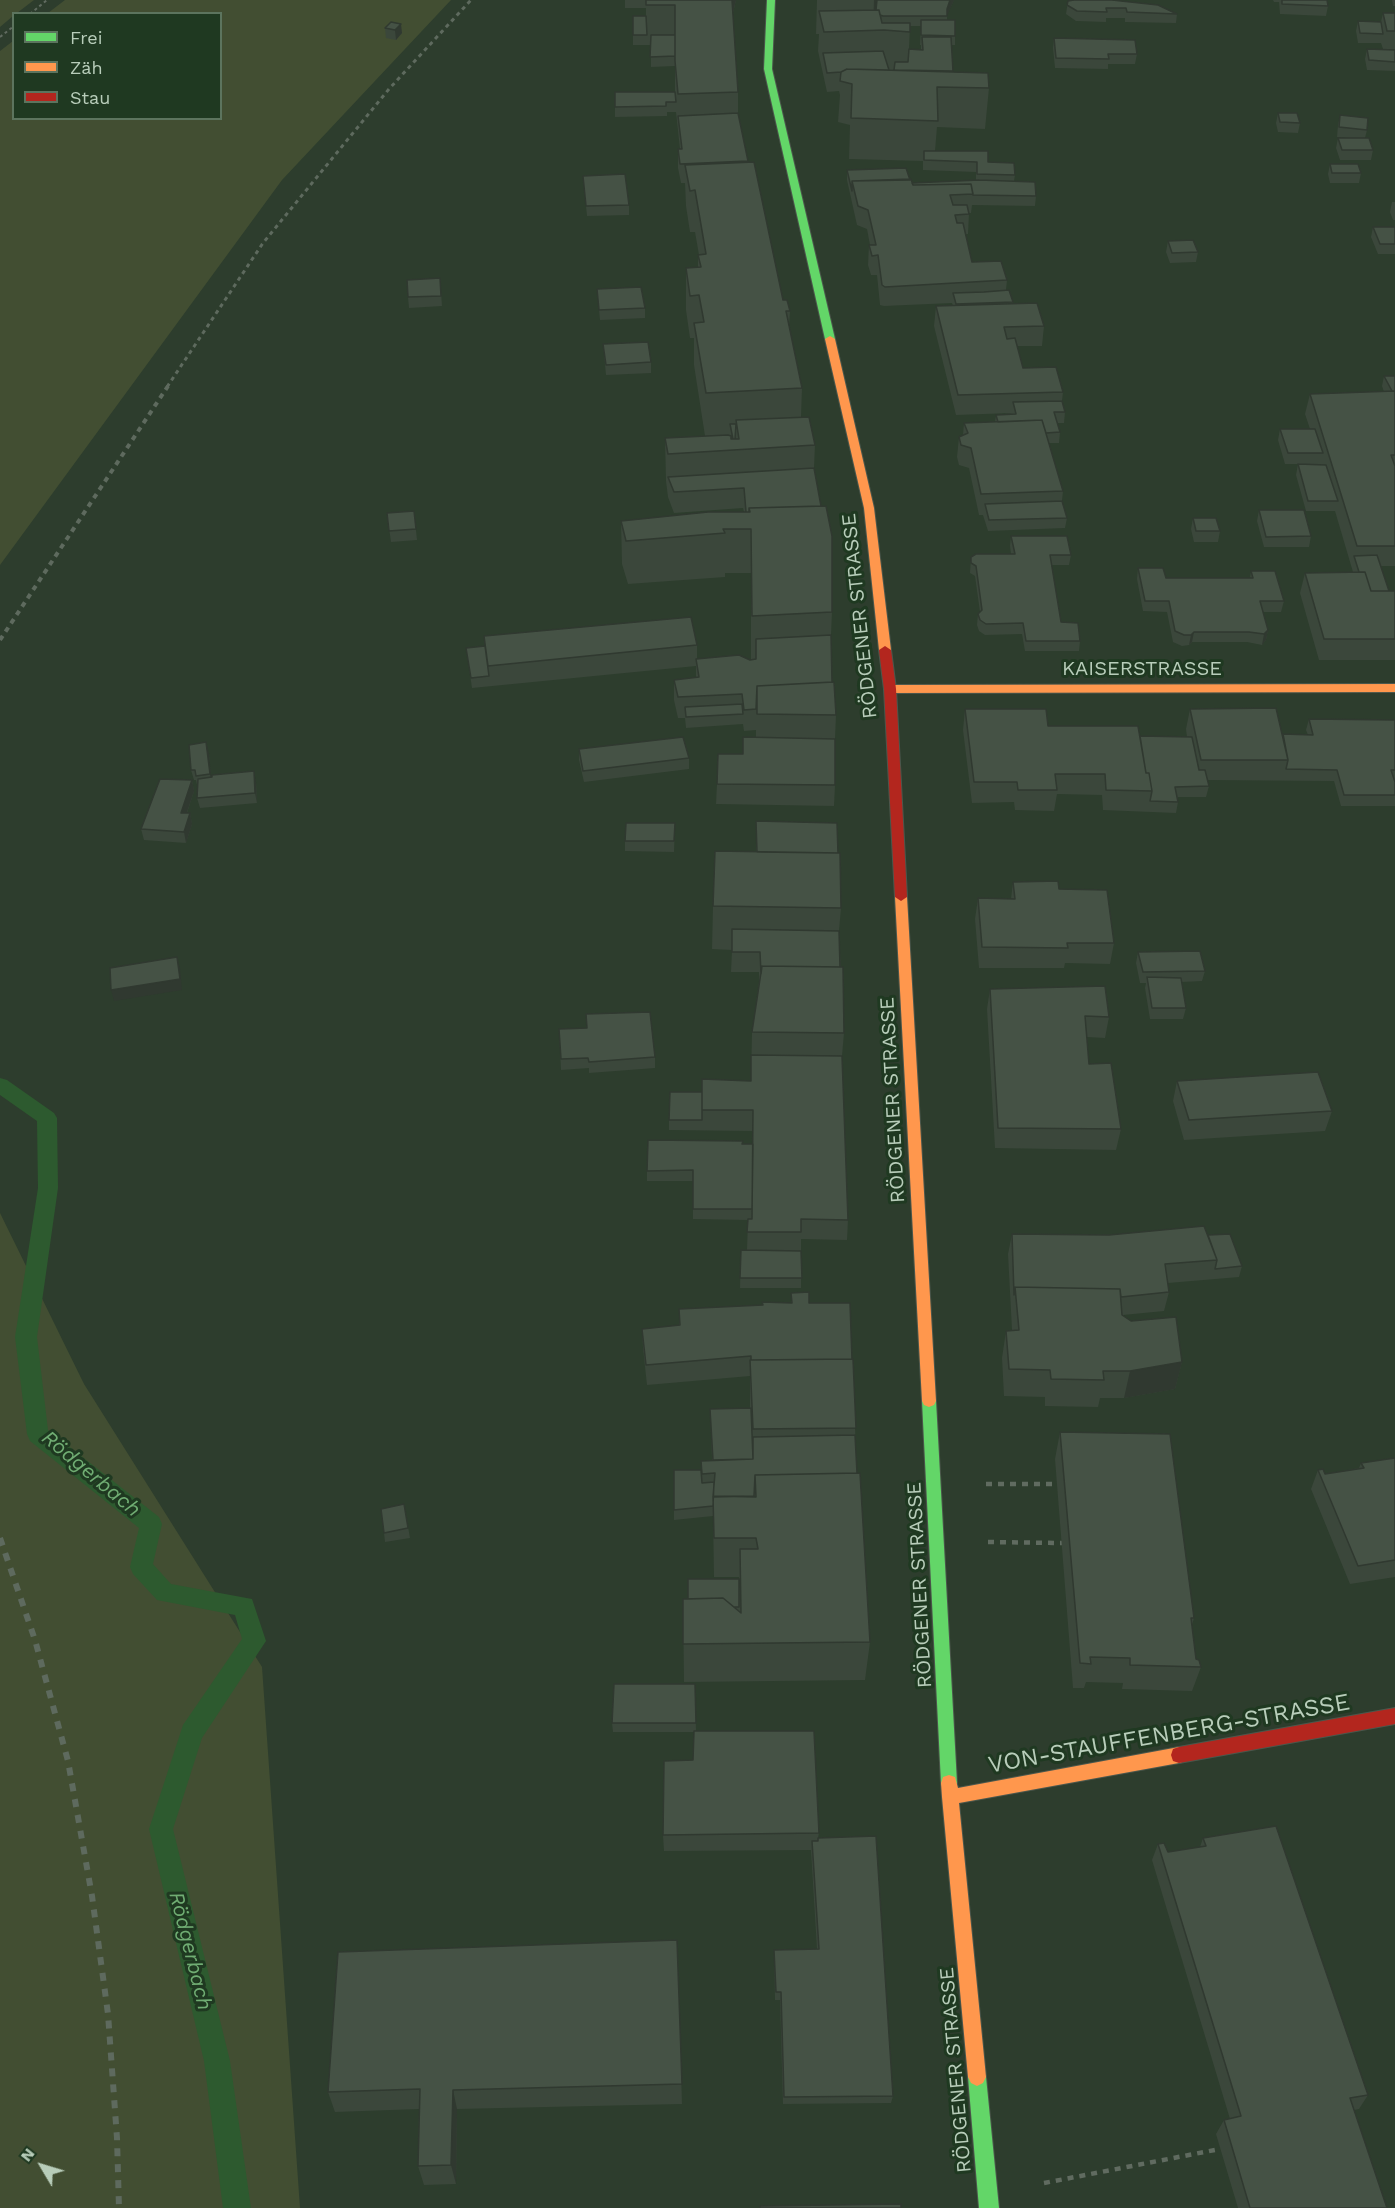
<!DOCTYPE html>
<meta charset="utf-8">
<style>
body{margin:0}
#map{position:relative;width:1395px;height:2208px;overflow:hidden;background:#2d3d2d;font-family:"Work Sans",sans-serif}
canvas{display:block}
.legend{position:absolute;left:12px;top:12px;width:210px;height:108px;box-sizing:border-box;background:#1f3921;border:2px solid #5c745e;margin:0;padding:8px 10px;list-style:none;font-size:18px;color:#b8cdba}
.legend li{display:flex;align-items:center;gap:12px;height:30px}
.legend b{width:30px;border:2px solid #5c745e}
.north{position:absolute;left:12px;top:2136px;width:60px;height:60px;-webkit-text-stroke:4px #1f3921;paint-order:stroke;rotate:308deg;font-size:16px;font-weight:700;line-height:24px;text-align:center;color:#b8cdba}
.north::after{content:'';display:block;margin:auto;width:21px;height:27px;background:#b8cdba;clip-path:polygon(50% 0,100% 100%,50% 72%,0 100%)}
</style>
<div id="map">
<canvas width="1395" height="2208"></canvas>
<ul class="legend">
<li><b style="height:8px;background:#63d668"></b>Frei</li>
<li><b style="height:8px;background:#ff974d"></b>Zäh</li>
<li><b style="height:8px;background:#b3261e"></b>Stau</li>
</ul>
<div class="north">N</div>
</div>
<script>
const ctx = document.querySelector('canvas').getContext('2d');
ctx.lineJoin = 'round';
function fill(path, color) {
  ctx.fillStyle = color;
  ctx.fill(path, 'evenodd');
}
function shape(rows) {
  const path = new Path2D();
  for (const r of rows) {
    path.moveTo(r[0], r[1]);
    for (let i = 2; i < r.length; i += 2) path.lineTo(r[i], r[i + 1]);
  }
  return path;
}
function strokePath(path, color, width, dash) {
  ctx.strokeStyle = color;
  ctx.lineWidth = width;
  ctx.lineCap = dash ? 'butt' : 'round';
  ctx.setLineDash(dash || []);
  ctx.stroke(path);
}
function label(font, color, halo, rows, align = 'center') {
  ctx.font = font + ' "Work Sans",sans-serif';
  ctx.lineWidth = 6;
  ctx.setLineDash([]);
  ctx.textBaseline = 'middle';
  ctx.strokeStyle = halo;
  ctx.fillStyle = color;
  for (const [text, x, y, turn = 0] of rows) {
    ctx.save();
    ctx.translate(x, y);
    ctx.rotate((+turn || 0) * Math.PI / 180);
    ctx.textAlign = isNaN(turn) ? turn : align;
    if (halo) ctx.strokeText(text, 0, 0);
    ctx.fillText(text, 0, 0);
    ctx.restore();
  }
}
fill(shape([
 [0,0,34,0,17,13,14,14,13,16,0,27],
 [65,0,451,0,282,180,0,565,0,51,13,41,14,118,220,118,220,14,48,13],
 [0,1213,84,1384,262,1667,300,2208,0,2208]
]), '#424e32');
fill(shape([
 [0,1078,7,1080,54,1113,57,1118,58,1188,37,1337,48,1430,159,1517,162,1524,153,1564,171,1584,252,1599,266,1641,202,1738,173,1829,230,2061,251,2208,223,2208,204,2061,149,1829,183,1725,242,1639,235,1615,157,1600,133,1574,130,1567,139,1528,30,1441,27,1434,15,1337,38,1188,37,1121,0,1095,0,1078]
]), '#2d5a2f');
const fast = shape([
 [767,0,775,0,772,69,835,339,830,342,825,339,764,69,767,0],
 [929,1395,934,1397,936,1401,957,1783,955,1789,949,1791,943,1789,941,1783,922,1401,924,1397,929,1395],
 [977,2068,983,2071,986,2077,999,2208,979,2208,968,2077,971,2071,977,2068]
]);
const slow = shape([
 [830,336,835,339,874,508,891,650,885,654,879,650,864,508,825,339,830,336],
 [1395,684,1395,692,890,693,884,689,890,685,1395,684],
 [901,893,907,897,936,1401,934,1405,929,1407,924,1405,922,1401,895,897,901,893],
 [1179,1747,1185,1749,1187,1755,1185,1761,1179,1763,959,1803,986,2077,983,2083,977,2086,971,2083,968,2077,942,1797,941,1783,943,1777,949,1775,955,1777,958,1788,1179,1747]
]);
const jam = shape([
 [885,646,891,650,896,689,907,897,901,901,895,897,884,689,879,650,885,646],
 [1395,1708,1395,1724,1179,1763,1173,1761,1171,1755,1173,1749,1179,1747,1395,1708]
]);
strokePath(fast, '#4c574c', 2);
strokePath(slow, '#4c574c', 2);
strokePath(jam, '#4c574c', 2);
strokePath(shape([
 [30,14,47,0],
 [0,37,14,26]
]), '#606b60', 2, [3, 3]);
strokePath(shape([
 [986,1484,1057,1484],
 [988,1542,1062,1543],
 [1044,2183,1220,2149]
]), '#606b60', 4.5, [6, 6]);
fill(fast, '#63d668');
fill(slow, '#ff974d');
fill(jam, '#b3261e');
strokePath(shape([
 [167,387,263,243,389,89,471,0]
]), '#5e6a5e', 3, [4, 4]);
strokePath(shape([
 [0,640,168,386]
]), '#5e6a5e', 4, [5, 5]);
strokePath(shape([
 [0,1538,35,1640,68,1761,92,1896,108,2014,117,2138,119,2208]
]), '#5e6a5e', 6, [8, 8]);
fill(shape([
 [625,0,736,0,733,13,738,92,738,113,748,162,783,300,790,311,789,327,802,388,801,417,815,445,814,468,832,612,831,635,832,682,836,715,835,739,835,785,834,806,716,804,717,784,743,754,756,737,756,730,744,731,743,724,686,728,685,718,678,718,674,700,674,680,696,678,696,666,472,688,466,648,485,646,484,636,697,645,697,659,751,660,751,573,725,573,725,577,628,584,622,564,621,521,744,512,743,508,674,513,668,497,666,481,665,438,705,436,694,365,694,338,690,338,686,310,686,268,698,267,698,255,699,255,695,232,690,232,686,206,685,183,681,183,678,168,678,149,680,149,676,112,667,112,667,116,615,117,615,107,675,92,675,66,651,67,651,45,633,45,633,16,646,16,646,8,625,8],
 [817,0,954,0,947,15,947,20,955,36,955,45,951,45,953,72,989,88,985,129,937,127,935,151,988,162,1015,175,1014,181,1036,196,1035,206,972,205,971,213,969,213,968,234,965,234,972,262,1007,280,1006,290,1013,302,1013,304,1044,326,1042,346,1017,346,1023,368,1063,392,1062,401,1065,412,1064,423,1057,423,1060,432,1059,443,1049,443,1063,491,1062,501,1067,518,1065,528,988,531,983,515,979,515,969,468,959,465,957,457,959,437,963,435,964,423,995,422,996,415,1012,413,956,415,934,326,936,306,953,306,952,303,884,306,880,305,877,275,871,275,868,265,869,245,870,245,867,229,857,225,847,180,847,170,910,180,912,183,976,180,976,172,923,170,923,161,849,159,850,125,838,122,840,95,839,91,827,92,818,51,819,34,816,34],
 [910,26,921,26,920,45,921,45,921,50,909,49],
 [1273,0,1327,0,1328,6,1326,16,1280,14,1279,2,1274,2],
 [1392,0,1395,0,1395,6,1393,6],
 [1068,1,1177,14,1176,23,1125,22,1125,18,1106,18,1106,22,1076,21,1066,14],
 [1383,13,1395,13,1395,50,1383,49,1381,43,1358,43,1356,31,1358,21,1381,22],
 [391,22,402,33,396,40,386,38,385,28],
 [1054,38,1137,54,1135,64,1108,64,1108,69,1055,68,1053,48],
 [1367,49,1395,50,1395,71,1367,70,1365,59],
 [1278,113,1300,123,1298,133,1278,132,1276,123],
 [1340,115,1367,130,1365,138,1373,150,1371,160,1340,160,1336,148,1338,138,1350,138,1337,137,1338,125],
 [1330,164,1361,173,1359,183,1330,183,1328,174],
 [583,176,629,205,629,215,587,216],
 [1392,202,1395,202,1395,220,1393,220,1390,212],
 [1373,227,1395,227,1395,254,1378,254,1371,237],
 [1168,241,1198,252,1196,262,1170,263,1166,252],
 [440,278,442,306,409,308,408,297],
 [597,289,645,308,645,318,600,320],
 [603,344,651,362,651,373,606,375],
 [1384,376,1395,376,1395,566,1381,566,1389,591,1395,591,1395,660,1319,660,1300,593,1305,573,1353,572,1335,511,1306,511,1296,475,1298,464,1321,465,1320,464,1285,464,1278,440,1280,429,1310,429,1305,414,1310,394,1384,392,1382,386],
 [1259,510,1311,536,1309,547,1264,547,1257,521],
 [414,511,417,540,391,542,387,513],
 [1193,518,1220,531,1218,542,1194,542,1191,529],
 [1011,536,1071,555,1069,565,1051,565,1061,622,1080,641,1079,651,1025,651,1022,634,985,635,979,631,977,625,978,614,980,612,975,576,970,573,971,557,1011,554,1010,546],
 [1138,568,1166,578,1250,578,1251,571,1284,601,1281,612,1263,612,1268,630,1266,640,1262,645,1247,642,1192,642,1189,645,1182,646,1173,642,1167,612,1143,611,1137,579],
 [965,709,1048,726,1140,736,1187,737,1186,729,1190,709,1283,734,1308,735,1306,730,1309,719,1395,720,1395,806,1341,806,1334,781,1207,780,1209,786,1206,797,1178,797,1178,802,1176,813,1103,810,1102,795,1057,794,1054,811,1015,810,1014,802,972,803,963,730],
 [579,749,689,758,689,769,584,782,579,760],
 [209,753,211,778,256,782,257,803,200,808,197,798,197,785,196,780,194,780,191,770],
 [192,780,194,791,187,813,190,813,192,824,186,843,144,840,141,829],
 [756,821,838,853,841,908,839,931,844,1033,842,1056,848,1220,847,1240,801,1239,801,1288,740,1288,741,1250,747,1250,748,1220,693,1219,693,1181,647,1181,647,1171,743,1141,743,1144,753,1144,753,1131,669,1130,669,1120,702,1092,751,1081,752,1032,759,982,759,972,731,972,732,950,712,949,713,906,756,852],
 [675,823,674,852,625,851,625,841],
 [1013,882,1059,889,1114,943,1110,964,1065,963,1064,968,979,968,975,919,978,898,1011,899],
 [1138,952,1205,971,1202,981,1182,982,1186,1008,1183,1019,1150,1019,1145,988,1146,983,1140,983,1136,963],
 [990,989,1109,1017,1105,1038,1087,1037,1089,1064,1121,1129,1116,1150,995,1148,987,1009],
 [587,1028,655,1057,655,1068,589,1073,589,1068,561,1070,559,1029],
 [1177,1081,1332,1111,1325,1131,1184,1140,1173,1101],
 [1012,1234,1208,1235,1242,1266,1239,1277,1168,1283,1169,1292,1164,1311,1123,1315,1182,1362,1175,1389,1124,1398,1100,1398,1098,1407,1045,1406,1045,1397,1004,1396,1002,1358,1006,1331,1012,1330,1008,1254],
 [791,1293,809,1303,852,1359,857,1473,870,1642,865,1680,684,1682,683,1599,688,1599,739,1579,739,1577,714,1577,713,1516,674,1520,674,1470,701,1470,712,1460,710,1409,750,1408,750,1376,647,1385,643,1348,642,1329,679,1325,679,1309,762,1305,762,1302,791,1303],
 [1060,1432,1194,1618,1192,1625,1196,1659,1201,1667,1192,1691,1122,1689,1123,1683,1086,1682,1084,1688,1073,1688,1055,1459],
 [1395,1458,1395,1577,1350,1584,1311,1489,1318,1470,1325,1474,1359,1468,1361,1463],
 [404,1504,410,1538,385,1542,384,1533],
 [695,1684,696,1731,819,1833,818,1838,893,2096,891,2103,783,2104,780,2000,775,2000,774,1950,817,1949,811,1850,664,1851,663,1835,693,1760,694,1732,613,1732,612,1723],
 [1203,1838,1368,2095,1359,2109,1354,2110,1387,2208,1238,2208,1216,2134,1224,2120,1230,2119,1152,1860,1158,1844,1168,1852,1200,1847],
 [677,1940,682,2104,457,2109,456,2184,424,2185,418,2166,419,2109,335,2112,328,2092]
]), '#3b473b');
fill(shape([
 [730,0,736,0,730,24],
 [874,0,878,0,873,31],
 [950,0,954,0,947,16,947,9],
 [401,24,402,33,396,40,395,30],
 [1268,630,1266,640,1262,645,1264,634],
 [1194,632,1192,642,1189,645,1191,635],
 [206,742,209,753,212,785,210,774],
 [254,771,256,782,257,803,255,793],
 [192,780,194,791,183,824,181,813],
 [190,813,192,824,186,843,184,832],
 [177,957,180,968,182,990,114,1001,111,990],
 [1182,1362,1175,1389,1124,1398,1130,1371],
 [453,2090,457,2109,456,2184,451,2165]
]), '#303930');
const building = shape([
 [646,0,732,0,738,92,678,94,675,61,675,5,646,5,646,0],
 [877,0,950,0,947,9,947,16,883,16,880,15,879,10,876,10,877,0],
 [1074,0,1112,0,1158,5,1177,14,1127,12,1126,8,1106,8,1107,12,1077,11,1067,5,1068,1,1074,0],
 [1282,0,1327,0,1328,6,1282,4,1282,0],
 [879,10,882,23,910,23,910,32,884,30,824,32,819,11,879,10],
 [1383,13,1395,13,1395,31,1387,31,1383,13],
 [633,16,646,16,647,35,633,35,633,16],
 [921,20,955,20,955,36,921,35,921,20],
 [1358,21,1381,22,1383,34,1360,33,1358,21],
 [391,22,401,24,395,30,385,28,391,22],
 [651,35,675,35,675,56,650,57,651,35],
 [922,37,951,37,953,71,894,70,895,62,908,62,909,49,923,50,922,37],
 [1054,38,1135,40,1137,54,1108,54,1109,59,1056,58,1054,38],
 [1367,49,1395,50,1395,62,1369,60,1367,49],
 [883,51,889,70,847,69,841,72,827,73,823,53,883,51],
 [847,69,988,73,989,88,937,87,938,121,851,118,852,84,840,81,841,72,847,69],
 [615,92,675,92,676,102,666,102,666,106,615,107,615,92],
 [738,113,748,161,680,164,678,149,682,149,678,116,738,113],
 [1278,113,1297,113,1300,123,1280,122,1278,113],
 [1340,115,1368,118,1367,130,1339,127,1340,115],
 [1338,138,1369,138,1373,150,1342,150,1338,138],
 [924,151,988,151,988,162,1014,163,1015,175,977,174,977,162,924,160,924,151],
 [754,162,783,300,787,300,790,311,786,311,802,388,706,393,694,323,704,322,699,295,690,296,686,268,701,267,698,255,706,254,695,190,690,191,685,165,754,162],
 [1330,164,1358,164,1361,173,1332,173,1330,164],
 [906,168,910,180,852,181,852,191,847,170,906,168],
 [625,174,629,205,586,206,583,176,625,174],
 [911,179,913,185,971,184,973,194,950,195,953,205,967,205,969,214,955,215,957,223,963,223,972,262,1001,261,1007,280,885,287,882,285,878,255,872,256,869,245,876,245,868,210,858,206,852,181,911,179],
 [979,180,1035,182,1036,196,973,195,971,184,913,185,912,183,979,180],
 [1373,227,1395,227,1395,244,1380,244,1373,227],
 [1193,240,1198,252,1172,253,1168,241,1193,240],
 [440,278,441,296,408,297,407,280,440,278],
 [641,287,645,308,599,310,597,289,641,287],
 [1009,290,1013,302,956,304,953,293,984,292,1009,290],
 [1037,303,1044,326,1004,327,1007,339,1015,338,1023,368,1056,367,1063,392,958,395,936,306,1037,303],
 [648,342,651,362,606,365,603,344,648,342],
 [1384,376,1395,376,1395,391,1392,391,1384,376],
 [1395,391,1395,455,1391,455,1395,466,1395,546,1357,546,1310,394,1395,391],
 [1062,401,1065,412,1054,412,1060,432,1046,433,1042,420,998,422,996,415,1016,414,1013,402,1062,401],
 [809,417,815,445,668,454,665,438,728,435,731,436,731,439,739,439,736,420,809,417],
 [1042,420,1063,491,981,494,971,448,961,445,959,437,968,433,964,423,1042,420],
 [730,424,736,424,735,439,733,439,730,424],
 [1280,429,1315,429,1323,453,1288,453,1280,429],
 [1298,464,1326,465,1338,501,1308,501,1298,464],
 [814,468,821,506,749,508,749,512,746,512,744,488,674,492,668,477,814,468],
 [1062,501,1067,518,989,520,985,504,1062,501],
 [826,506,832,536,832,612,752,616,751,529,723,529,725,533,626,541,621,521,708,512,750,512,749,508,826,506],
 [1259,510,1304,510,1311,536,1266,537,1259,510],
 [414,511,416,529,389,531,387,513,414,511],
 [1193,518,1216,518,1220,531,1196,531,1193,518],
 [1011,536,1067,536,1071,555,1050,555,1061,622,1078,623,1080,641,1026,641,1023,623,986,624,980,620,978,614,982,610,976,566,971,563,971,557,976,554,1015,554,1011,536],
 [1377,555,1389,591,1371,591,1365,572,1359,572,1354,556,1377,555],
 [1138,568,1163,568,1166,578,1253,578,1251,571,1275,571,1284,601,1260,601,1268,630,1264,634,1249,632,1194,632,1191,635,1184,635,1175,631,1169,601,1145,601,1138,568],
 [1365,572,1371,591,1395,591,1395,639,1324,639,1305,573,1365,572],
 [691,617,697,645,488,666,484,636,691,617],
 [831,635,832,682,757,686,756,709,744,710,742,694,678,697,674,680,699,677,696,659,739,655,750,660,756,659,756,639,831,635],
 [485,646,489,676,471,678,466,648,485,646],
 [834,682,836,715,757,714,757,686,834,682],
 [742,704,743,714,686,717,685,707,742,704],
 [1276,708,1288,760,1201,760,1190,709,1276,708],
 [965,709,1046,709,1048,726,1138,726,1146,773,1149,773,1152,791,1106,790,1105,774,1055,774,1057,790,1018,790,1017,782,974,782,965,709],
 [1309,719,1395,720,1395,770,1391,770,1395,782,1395,795,1344,795,1337,770,1286,769,1288,760,1283,734,1313,735,1309,719],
 [1140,736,1192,737,1199,770,1205,770,1209,786,1175,787,1178,802,1150,801,1152,791,1149,773,1146,773,1140,736],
 [683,737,689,758,583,771,579,749,683,737],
 [743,737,835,739,835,785,717,784,718,754,743,754,743,737],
 [206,742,210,774,196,776,195,770,191,770,189,745,206,742],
 [254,771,255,793,197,798,198,779,212,777,212,775,254,771],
 [160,779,192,780,181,813,190,813,184,832,141,829,160,779],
 [756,821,837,823,838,853,757,852,756,821],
 [626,823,675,823,674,841,625,841,626,823],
 [715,851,840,853,841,908,713,906,715,851],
 [1058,881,1059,889,1107,890,1114,943,1067,943,1068,948,982,947,978,898,1015,899,1013,882,1058,881],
 [732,929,839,931,840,967,762,966,761,974,760,952,732,952,732,929],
 [1200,951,1205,971,1143,972,1138,952,1200,951],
 [177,957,180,979,111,990,110,968,177,957],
 [762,966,843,967,844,1033,752,1032,762,966],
 [1147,977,1181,978,1186,1008,1152,1008,1147,977],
 [1105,986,1109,1017,1085,1016,1089,1064,1111,1063,1121,1129,998,1128,990,989,1105,986],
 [650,1012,655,1057,589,1062,588,1058,561,1059,559,1029,587,1028,586,1014,650,1012],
 [751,1055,842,1056,848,1220,801,1219,801,1232,747,1232,748,1219,752,1219,753,1110,702,1110,702,1079,751,1081,751,1055],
 [1318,1072,1332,1111,1189,1120,1177,1081,1318,1072],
 [670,1092,702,1092,702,1120,669,1120,670,1092],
 [648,1140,743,1141,742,1144,753,1144,752,1209,693,1209,693,1170,647,1171,648,1140],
 [1204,1226,1217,1260,1165,1264,1169,1292,1121,1297,1120,1289,1015,1287,1014,1295,1012,1234,1109,1235,1204,1226],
 [1230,1234,1242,1266,1215,1269,1217,1260,1208,1235,1230,1234],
 [741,1250,801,1251,802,1278,740,1278,741,1250],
 [1015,1287,1120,1289,1122,1315,1131,1321,1176,1317,1182,1362,1130,1371,1103,1371,1104,1380,1051,1379,1050,1370,1009,1369,1006,1331,1019,1330,1015,1287],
 [809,1292,809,1303,850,1303,852,1359,751,1360,751,1356,646,1365,642,1329,680,1325,679,1309,763,1305,762,1302,792,1303,791,1293,809,1292],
 [853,1359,856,1428,753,1429,750,1360,853,1359],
 [751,1408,753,1459,713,1460,710,1409,751,1408],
 [1060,1432,1170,1434,1194,1618,1191,1618,1196,1659,1199,1660,1201,1667,1130,1665,1130,1658,1090,1657,1091,1664,1080,1663,1060,1432],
 [855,1435,857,1473,755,1475,754,1496,713,1497,715,1473,702,1474,701,1461,753,1459,753,1437,855,1435],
 [1395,1458,1395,1560,1358,1566,1318,1470,1323,1469,1325,1474,1364,1468,1361,1463,1395,1458],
 [674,1470,701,1470,702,1483,714,1482,713,1506,674,1510,674,1470],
 [860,1473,870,1642,683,1644,683,1599,723,1598,741,1613,740,1549,758,1549,756,1538,714,1538,713,1496,756,1497,755,1475,860,1473],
 [404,1504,408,1528,384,1533,381,1509,404,1504],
 [688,1579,739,1579,739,1607,734,1607,723,1598,688,1599,688,1579],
 [614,1684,695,1684,696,1723,612,1723,614,1684],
 [694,1731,814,1731,819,1833,663,1835,664,1761,693,1760,694,1731],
 [1276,1826,1368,2095,1350,2098,1387,2208,1250,2208,1224,2120,1241,2116,1158,1844,1164,1843,1168,1852,1206,1846,1203,1838,1276,1826],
 [876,1836,893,2096,784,2097,781,1992,776,1992,774,1950,819,1949,812,1841,818,1841,818,1838,876,1836],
 [677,1940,682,2084,453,2090,451,2165,418,2166,420,2089,328,2092,338,1952,677,1940],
 [901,2204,901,2208,760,2208,760,2206,901,2204]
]);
fill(building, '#455245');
strokePath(building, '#303930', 1.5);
label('20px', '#b8cdba', '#1f3921', [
 ["RÖDGENER STRASSE",860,616,-96],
 ["KAISERSTRASSE",1142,669],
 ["RÖDGENER STRASSE",893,1100,-93],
 ["RÖDGENER STRASSE",920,1585,-93],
 ["RÖDGENER STRASSE",956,2070,-95]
]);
label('italic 21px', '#70ad73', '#1f3921', [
 ["Rödgerbach",91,1474,40],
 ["Rödgerbach",190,1951,76]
]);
label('24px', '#b8cdba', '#1f3921', [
 ["VON-STAUFFENBERG-STRASSE",1169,1734,-10]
]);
</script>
